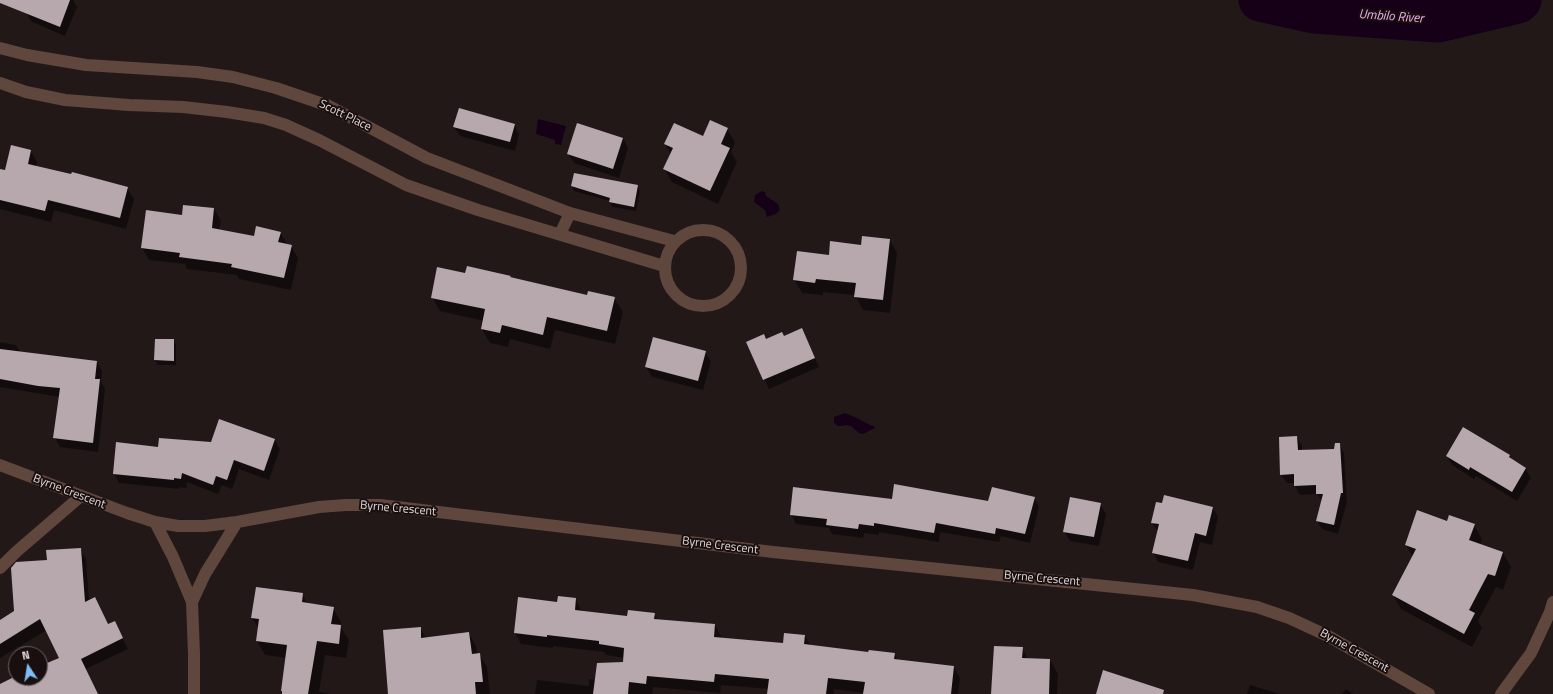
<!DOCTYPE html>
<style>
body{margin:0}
#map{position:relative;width:1553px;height:694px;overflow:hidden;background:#231818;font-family:"Titillium Web",sans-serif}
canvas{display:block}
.north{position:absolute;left:8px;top:646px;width:40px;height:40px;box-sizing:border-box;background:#1a0f0f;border:1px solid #695f5f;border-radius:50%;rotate:348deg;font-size:11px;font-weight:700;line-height:16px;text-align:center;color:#e0d8d7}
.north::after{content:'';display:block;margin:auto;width:14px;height:18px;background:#7dbef9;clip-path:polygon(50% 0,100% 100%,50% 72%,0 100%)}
</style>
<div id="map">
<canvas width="1553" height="694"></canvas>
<div class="north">N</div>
</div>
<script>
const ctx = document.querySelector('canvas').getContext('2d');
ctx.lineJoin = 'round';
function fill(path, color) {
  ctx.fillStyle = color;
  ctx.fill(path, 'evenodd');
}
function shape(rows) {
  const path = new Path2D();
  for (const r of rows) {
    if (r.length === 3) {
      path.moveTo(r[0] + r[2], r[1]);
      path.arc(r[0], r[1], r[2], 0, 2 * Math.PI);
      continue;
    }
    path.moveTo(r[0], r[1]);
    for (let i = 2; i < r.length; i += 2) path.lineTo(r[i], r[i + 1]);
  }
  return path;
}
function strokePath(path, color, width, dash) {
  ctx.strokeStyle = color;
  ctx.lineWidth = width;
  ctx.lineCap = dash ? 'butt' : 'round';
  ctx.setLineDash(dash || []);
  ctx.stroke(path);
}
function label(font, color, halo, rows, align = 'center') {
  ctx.font = font + ' "Titillium Web",sans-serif';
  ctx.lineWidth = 4;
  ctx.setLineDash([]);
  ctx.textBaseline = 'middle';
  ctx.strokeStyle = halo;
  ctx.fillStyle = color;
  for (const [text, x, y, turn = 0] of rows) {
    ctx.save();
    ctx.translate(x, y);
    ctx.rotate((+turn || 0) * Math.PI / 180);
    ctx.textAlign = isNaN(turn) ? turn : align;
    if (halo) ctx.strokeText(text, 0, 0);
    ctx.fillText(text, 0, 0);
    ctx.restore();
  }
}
fill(shape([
 [538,119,566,126,561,145,555,144,555,140,536,134],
 [762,191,765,192,766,196,778,204,780,210,776,214,767,217,765,210,754,202,755,195],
 [845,413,859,419,870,425,874,426,875,428,863,434,859,433,851,426,846,425,842,426,838,426,834,423,834,417]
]), '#150018');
fill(shape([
 [4,0,73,0,77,7,65,36,32,22,26,13],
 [514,125,519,134,515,151,460,136,454,127],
 [727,129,735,142,731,152,737,162,718,204,672,182,664,168,671,154,665,144,704,137],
 [623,138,628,148,619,178,574,163,568,154],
 [31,151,37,162,36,167,127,188,134,199,126,229,54,210,51,222,0,209,0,169,5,171],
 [572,186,637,186,640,191,636,211,612,207,610,201,574,191],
 [214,209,221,221,219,230,254,237,280,232,287,244,291,246,298,258,291,290,239,279,237,275,187,269,185,264,149,260,142,248,183,216],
 [890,240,897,253,890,313,863,310,855,295,823,292,823,295,802,293,794,279,830,256,861,246],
 [466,274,510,276,511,278,587,296,614,298,623,312,615,344,555,330,550,349,510,339,508,347,490,343,482,329,484,321,440,311,432,297],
 [802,329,819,367,769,389,764,379,764,335,767,340,784,337],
 [156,340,174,340,176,345,176,365,158,365,155,360],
 [0,342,16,345,21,353,97,362,102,371,101,382,105,389,98,452,60,447,55,438,60,397,0,387],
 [705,352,711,361,703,390,652,377,646,367],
 [1463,428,1510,456,1512,460,1525,468,1531,478,1517,501,1476,476,1474,479,1452,465,1447,456],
 [1297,437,1302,446,1302,451,1335,450,1339,444,1344,453,1347,502,1338,534,1322,529,1317,521,1322,502,1317,494,1300,495,1295,486,1295,483,1287,483,1281,475],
 [275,440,280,449,269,480,239,469,232,489,222,485,218,494,187,482,186,488,179,487,179,489,119,483,114,473,159,448],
 [1034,498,1039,507,1030,543,1001,536,999,542,940,532,939,542,879,532,879,535,864,533,863,538,832,534,829,528,796,524,791,514,893,500,989,502],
 [1100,504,1106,514,1099,546,1070,541,1064,531],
 [1213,508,1218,517,1212,545,1200,542,1193,570,1158,562,1153,552,1158,532,1152,523],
 [1448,522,1474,525,1482,539,1480,545,1503,553,1511,567,1503,590,1496,587,1478,621,1482,628,1472,647,1401,609,1393,595,1413,557,1406,545],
 [80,549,86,559,89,601,108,625,120,633,128,649,86,669,98,694,11,694,16,678,40,678,40,667,60,658,47,630,0,658,0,621,15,611,48,561],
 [302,594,308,604,333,608,341,622,340,626,349,640,346,658,325,655,319,692,330,694,281,694,286,658,265,655,257,641,259,629,252,618],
 [576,599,582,612,628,617,654,614,658,620,715,625,721,636,721,638,784,644,805,636,811,646,869,653,894,654,898,660,954,667,960,678,958,694,864,694,865,693,834,689,834,694,768,694,769,689,721,685,720,693,653,687,652,694,535,694,537,680,589,686,589,679,596,680,624,663,624,658,606,655,604,652,553,646,553,648,521,644,515,633,558,603],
 [420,628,426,638,469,633,476,646,477,654,479,654,487,667,490,694,389,694],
 [1022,648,1028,659,1050,660,1058,674,1057,694,992,694],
 [1250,685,1280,694,1247,694],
 [1346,689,1353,694,1342,694]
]), '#0007');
strokePath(shape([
 [1260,0,1314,12,1438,21,1518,2,1520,0]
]), '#150018', 43);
fill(shape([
 [0,0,70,0,60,27,0,3],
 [459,108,515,124,510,142,453,127],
 [710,120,728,128,721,144,730,148,710,191,663,169,673,148,664,144,674,123,703,136],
 [577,123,623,138,613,169,567,154],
 [11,145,31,150,28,164,71,174,72,172,128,187,120,218,48,200,45,211,0,200,0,169,5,170],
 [574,173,638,185,634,207,609,202,610,198,571,186],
 [183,205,214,208,212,228,254,236,256,226,281,232,278,242,292,245,284,278,231,267,232,264,179,257,180,253,141,248,146,210,182,215],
 [862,236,890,239,883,300,854,297,856,283,816,279,815,283,793,280,797,251,829,255,830,241,861,245],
 [467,266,511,276,510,277,587,295,588,291,615,297,607,331,547,317,543,335,502,325,500,333,481,329,485,309,431,298,437,267,465,273],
 [802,328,815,358,763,380,746,342,764,334,766,339,782,332,784,336],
 [653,337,706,351,698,381,645,367],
 [155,339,174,339,174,361,154,360],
 [0,349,97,361,95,379,100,379,93,443,53,438,60,388,38,386,0,379],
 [219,419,275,439,264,471,234,460,227,480,216,476,213,485,182,473,181,479,174,478,174,480,113,474,116,442,158,447,159,438,211,442],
 [1463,427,1510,455,1509,457,1526,468,1512,492,1470,467,1469,470,1446,456],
 [1297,436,1298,450,1334,449,1335,443,1340,443,1343,493,1341,493,1334,525,1316,521,1323,494,1316,494,1316,485,1294,486,1294,474,1280,475,1279,437],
 [894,484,988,501,992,487,1035,497,1025,534,996,528,995,534,936,523,934,533,874,523,874,526,859,524,858,529,826,525,827,519,790,515,793,487,892,499],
 [1164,495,1213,507,1206,536,1195,533,1188,561,1152,553,1159,524,1151,523,1156,502,1162,503],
 [1070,497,1101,503,1094,537,1063,532],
 [1417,510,1447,521,1449,515,1475,524,1469,540,1503,552,1495,576,1488,574,1469,610,1475,613,1464,634,1392,595,1416,549,1405,545],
 [81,548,85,602,95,597,108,624,115,621,123,638,81,659,98,694,0,694,0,684,16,676,16,678,40,678,40,666,59,658,40,619,0,644,0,620,14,611,11,568,16,562,47,560,46,550],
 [256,587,303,593,302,602,334,607,331,624,341,625,339,644,317,641,308,694,282,694,282,691,281,691,287,645,256,641,259,619,251,618],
 [558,596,576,598,575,610,627,616,628,610,655,613,654,619,715,624,714,637,783,643,784,633,805,635,804,644,868,652,869,650,895,653,894,659,954,666,951,694,863,694,865,682,828,678,826,694,767,694,769,679,715,674,714,682,647,676,646,684,629,682,628,694,593,694,597,663,623,662,624,648,599,644,599,641,547,635,547,637,514,633,518,597,557,602],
 [421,627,421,638,469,632,472,654,480,653,483,682,475,682,476,694,388,694,383,630],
 [994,646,1023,647,1022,658,1050,659,1049,694,991,694],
 [1103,670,1164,690,1163,694,1096,694]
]), '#b6a8ad');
strokePath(shape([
 [0,48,27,55,86,65,197,72,233,77,276,88,329,106,427,158,570,213,674,241],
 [0,83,26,92,65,100,129,105,183,107,227,112,264,118,286,125,319,140,406,185,478,210,664,266],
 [703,268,38],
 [560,234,570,213],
 [0,465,127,513,155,522,178,526,205,526,237,522,319,507,346,505,380,505,773,552,1193,595,1257,607,1289,618,1328,636,1429,694],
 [155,522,173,557,192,602,194,654,194,694],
 [0,568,16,552,81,496],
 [192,602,205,574,237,522],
 [1501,694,1531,653,1550,612,1553,602]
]), '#5f473d', 12);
label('12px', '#e0d8d7', '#1a0f0f', [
 ["Scott Place",345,116,26],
 ["Byrne Crescent",69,492,21],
 ["Byrne Crescent",398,509,5],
 ["Byrne Crescent",720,546,7],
 ["Byrne Crescent",1042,579,5],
 ["Byrne Crescent",1354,651,29]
]);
label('italic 13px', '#eeaeef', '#1a0f0f', [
 ["Umbilo River",1391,17,4]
]);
</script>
